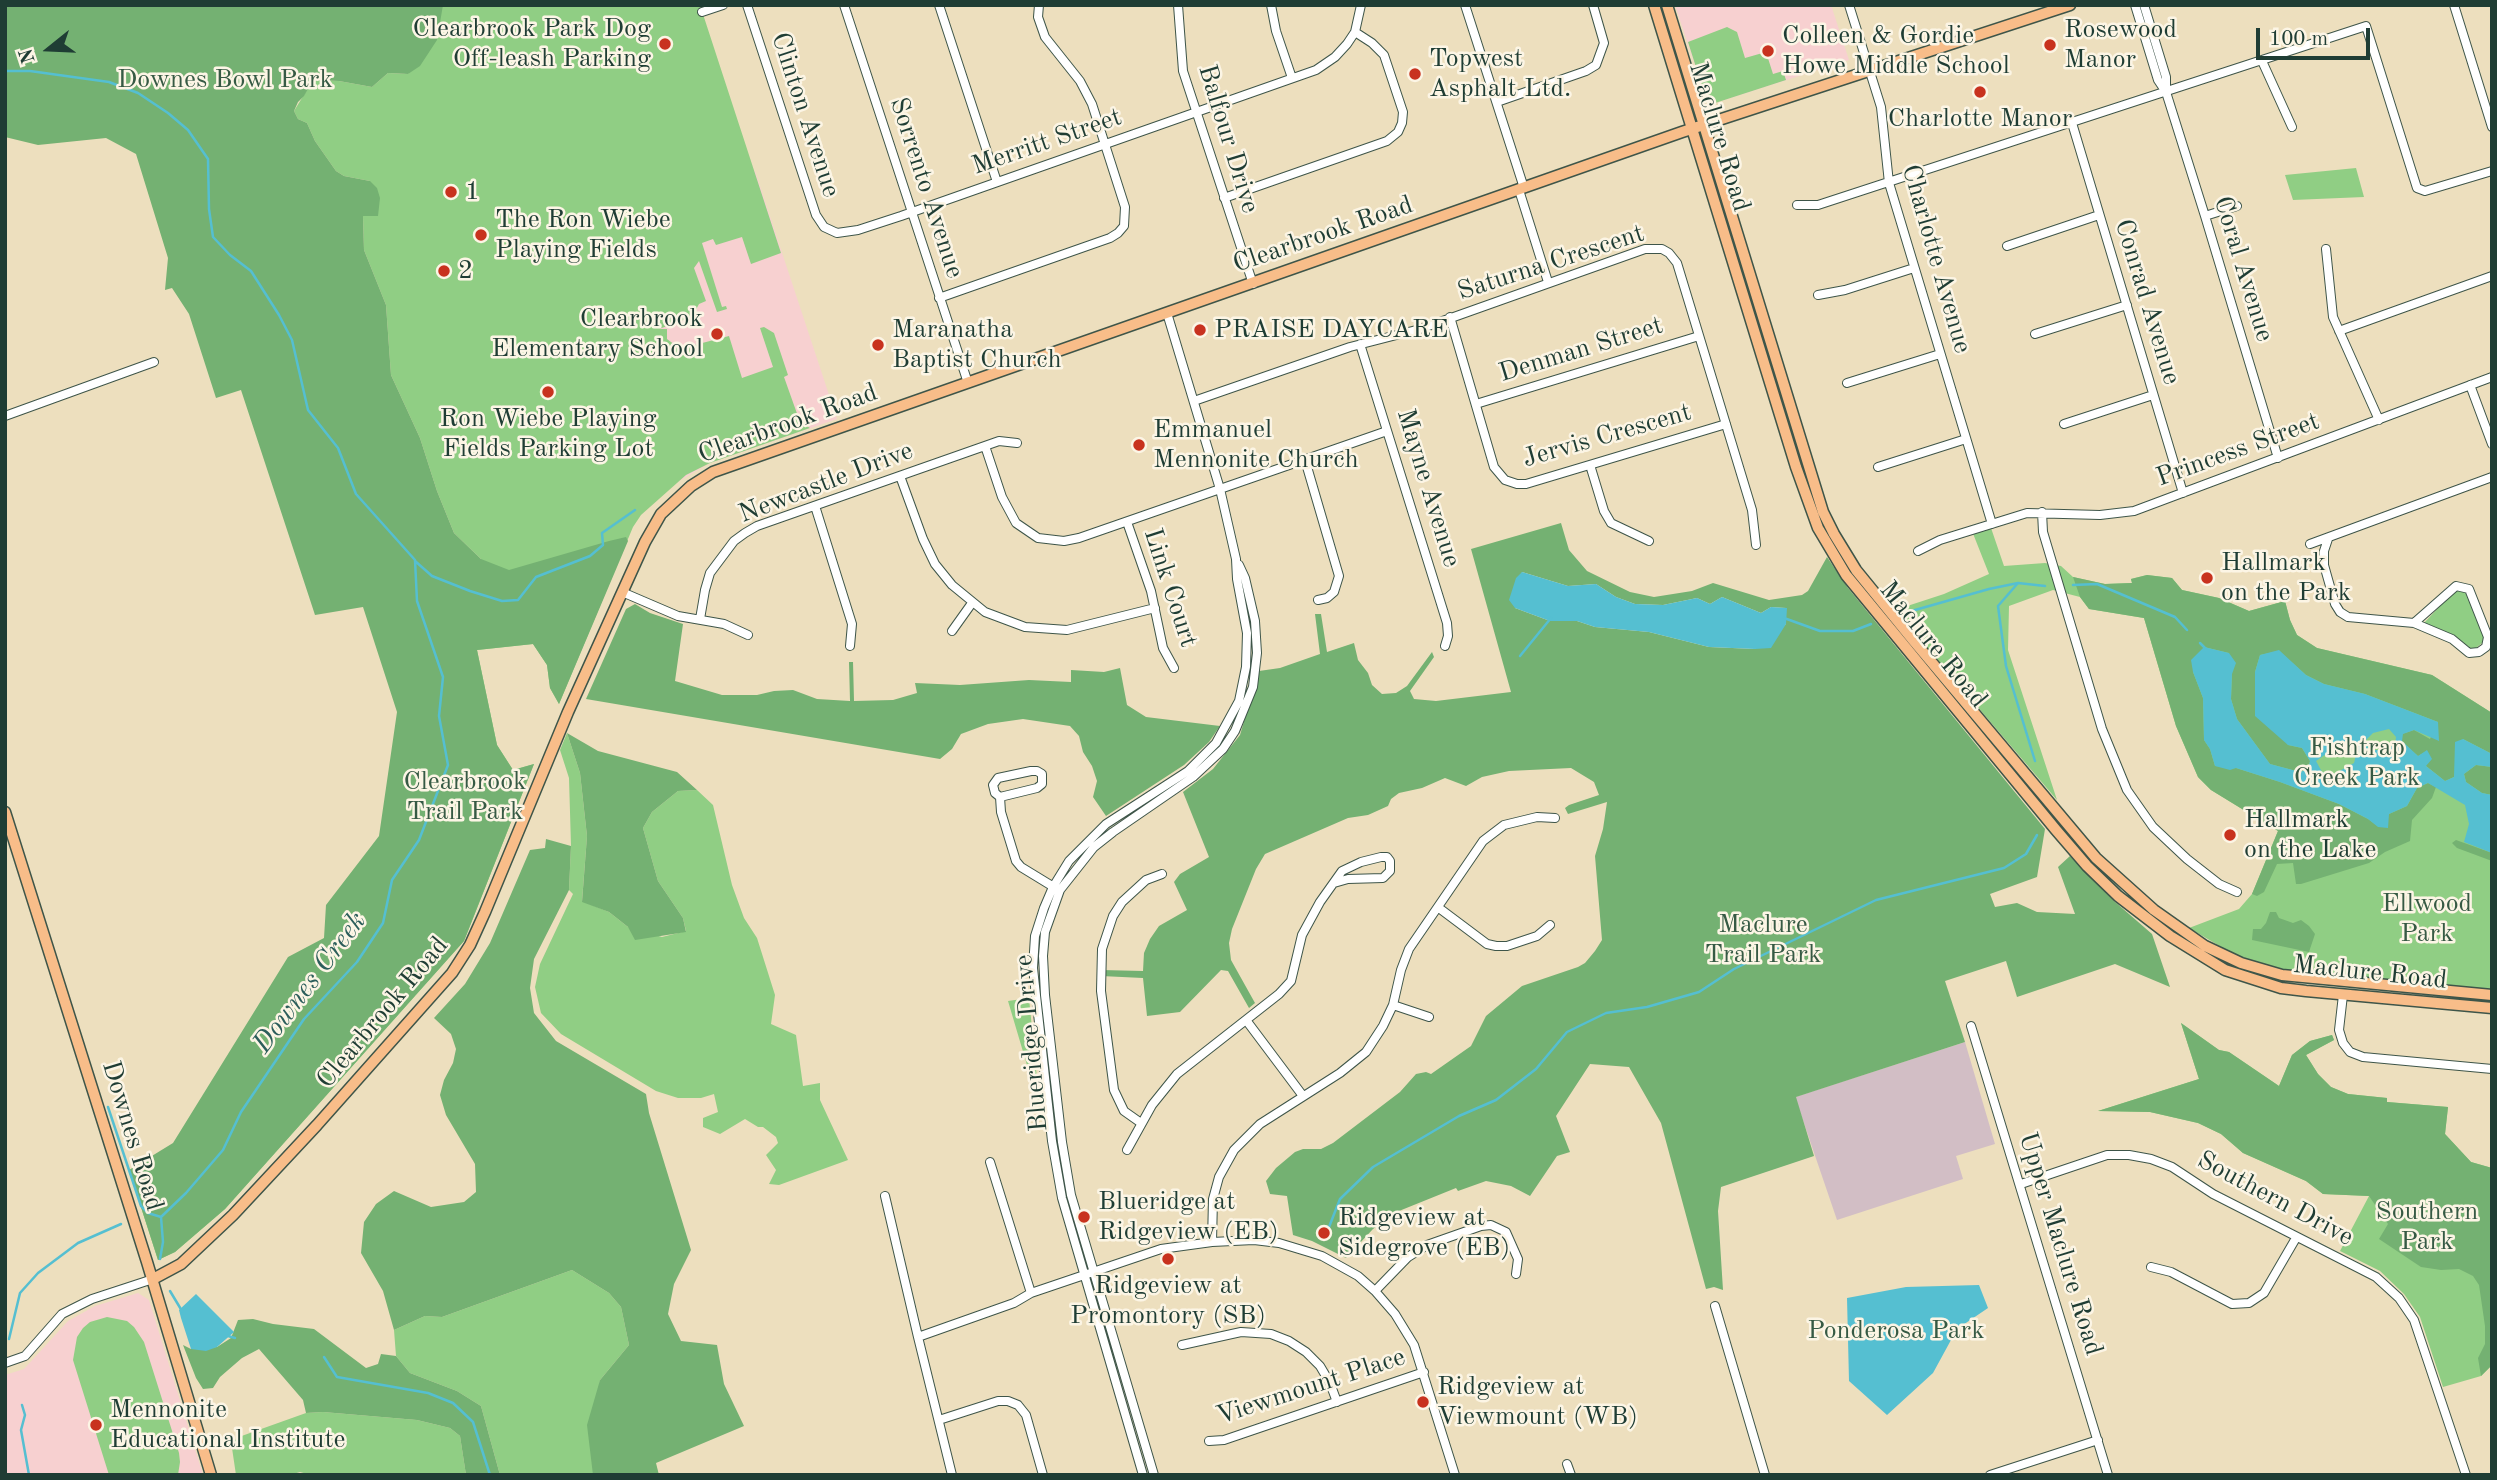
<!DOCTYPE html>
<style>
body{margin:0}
#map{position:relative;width:2497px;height:1480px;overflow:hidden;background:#eddfbe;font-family:"Old Standard TT",serif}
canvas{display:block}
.frame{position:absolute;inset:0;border:7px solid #1f3d34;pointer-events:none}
.north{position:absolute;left:14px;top:14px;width:70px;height:70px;-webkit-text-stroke:5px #fcf5e5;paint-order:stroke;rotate:252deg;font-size:19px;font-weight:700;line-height:28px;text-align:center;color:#1f3d34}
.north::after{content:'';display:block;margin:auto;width:24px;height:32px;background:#1f3d34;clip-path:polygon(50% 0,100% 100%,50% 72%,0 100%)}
.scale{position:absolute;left:2256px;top:28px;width:114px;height:32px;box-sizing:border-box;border:4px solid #1f3d34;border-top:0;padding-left:9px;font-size:21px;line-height:24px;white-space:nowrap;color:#1f3d34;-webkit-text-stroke:5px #fcf5e5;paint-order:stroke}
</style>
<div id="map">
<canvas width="2497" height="1480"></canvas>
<div class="frame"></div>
<div class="north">N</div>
<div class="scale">100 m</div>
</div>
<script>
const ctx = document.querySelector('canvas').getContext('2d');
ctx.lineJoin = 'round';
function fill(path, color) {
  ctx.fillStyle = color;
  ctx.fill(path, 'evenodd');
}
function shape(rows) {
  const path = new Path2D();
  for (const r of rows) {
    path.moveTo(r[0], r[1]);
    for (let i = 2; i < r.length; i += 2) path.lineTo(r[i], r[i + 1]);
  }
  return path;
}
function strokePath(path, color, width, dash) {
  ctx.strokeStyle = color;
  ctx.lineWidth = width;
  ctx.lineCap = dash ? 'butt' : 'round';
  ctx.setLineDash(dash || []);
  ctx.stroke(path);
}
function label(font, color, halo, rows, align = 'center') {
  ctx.font = font + ' "Old Standard TT",serif';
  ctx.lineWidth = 5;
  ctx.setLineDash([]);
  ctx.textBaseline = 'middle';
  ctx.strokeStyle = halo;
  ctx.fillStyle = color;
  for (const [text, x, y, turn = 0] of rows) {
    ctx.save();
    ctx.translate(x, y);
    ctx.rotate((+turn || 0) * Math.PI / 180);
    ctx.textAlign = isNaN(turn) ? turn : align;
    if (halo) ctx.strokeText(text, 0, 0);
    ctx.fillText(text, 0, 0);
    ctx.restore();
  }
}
fill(shape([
 [1675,5,1831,5,1849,60,1712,104,1707,102],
 [755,171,837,419,710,463,674,484,613,220],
 [138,1293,149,1300,203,1475,5,1475,5,1375,24,1369,68,1321,95,1306]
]), '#f7d0d0');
fill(shape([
 [1965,1042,1995,1144,1956,1156,1963,1179,1837,1220,1795,1097]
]), '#d2bec5');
fill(shape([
 [443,5,700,5,781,253,751,264,742,237,716,245,713,239,702,243,722,307,726,306,727,309,717,312,699,261,694,268,706,301,699,304,692,317,659,329,667,329,667,339,675,345,687,347,729,336,742,378,773,367,760,328,764,327,774,333,788,375,784,377,800,422,810,428,710,463,686,475,641,515,633,527,559,704,550,688,547,665,533,644,477,650,497,745,513,770,534,764,464,941,225,1209,175,1252,158,1260,129,1170,204,1143,407,840,481,559,454,533,437,491,420,438,391,375,386,305,364,250,363,216,370,181,344,176,336,171,315,141,307,123,298,119,294,111,313,80,339,81,372,87,388,73,408,74],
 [1727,27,1737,32,1745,58,1766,52,1773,74,1783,71,1786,80,1712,104,1707,102,1688,42],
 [2356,168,2364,197,2293,200,2285,175],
 [1990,525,2004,566,2045,563,2061,566,2073,577,2105,584,2132,583,2131,579,2147,575,2172,578,2182,590,2219,598,2249,611,2285,601,2290,620,2297,635,2317,648,2432,675,2492,713,2492,990,2287,971,2235,955,2189,928,2239,909,2252,894,2278,831,2211,790,2198,777,2176,726,2144,618,2089,609,2080,597,2053,590,2009,606,2008,650,2057,800,1895,610,1944,594,1989,574,1972,531],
 [2457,588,2468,592,2484,635,2482,643,2476,648,2470,648,2454,635,2424,623],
 [567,733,580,773,587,836,582,901,609,912,628,927,662,937,686,931,683,918,658,881,643,828,652,812,678,791,697,790,713,805,732,885,744,918,757,938,775,995,771,1024,796,1035,803,1086,820,1083,820,1100,848,1160,779,1185,769,1184,776,1170,766,1155,778,1143,776,1137,763,1127,758,1127,745,1119,720,1134,703,1127,703,1118,718,1112,714,1094,701,1098,678,1098,656,1091,561,1034,541,1013,535,987,540,964,573,894,569,890,571,846,569,778,560,750],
 [1029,998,1040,1109,1008,1001],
 [2181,1023,2219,1050,2229,1052,2279,1086,2292,1055,2310,1041,2332,1035,2334,1040,2306,1055,2318,1074,2331,1087,2348,1094,2387,1098,2387,1102,2448,1107,2445,1134,2471,1162,2492,1168,2492,1365,2481,1376,2443,1387,2420,1317,2404,1294,2380,1271,2340,1251,2369,1196,2323,1194,2306,1181,2243,1153,2221,1134,2198,1123,2150,1112,2098,1111,2199,1079],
 [572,1270,609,1293,621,1307,629,1345,600,1380,593,1475,500,1475,481,1406,457,1391,410,1373,396,1356,394,1330,425,1316,442,1317],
 [107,1317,127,1321,134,1327,144,1342,179,1453,180,1462,178,1475,109,1475,73,1360,77,1337,83,1328,90,1322],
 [323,1412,417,1420,450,1428,460,1436,466,1475,311,1475,300,1472,290,1475,236,1475,232,1448,236,1438,306,1413]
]), '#90ce84');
fill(shape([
 [5,5,443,5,437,40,420,66,408,74,388,73,372,87,339,81,313,80,304,96,298,102,294,111,298,119,307,123,315,141,336,171,344,176,370,181,377,188,380,198,378,216,363,216,364,250,386,305,391,375,420,438,437,491,454,533,481,559,509,570,609,541,626,537,628,541,559,704,550,688,547,665,533,644,477,650,497,745,513,770,534,764,464,941,225,1209,175,1252,158,1260,129,1170,173,1143,288,957,324,938,326,905,379,836,397,712,363,607,315,615,241,390,216,398,189,314,172,288,165,290,168,258,136,154,106,138,38,145,5,137],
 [1561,523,1569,550,1587,571,1630,592,1654,597,1692,591,1713,583,1769,600,1802,595,1808,591,1827,557,1848,588,2045,829,2037,877,1990,894,1995,907,2017,903,2037,912,2075,914,2058,867,2070,856,2114,901,2152,934,2170,987,2115,964,2017,997,2006,961,1945,981,1965,1042,1796,1097,1814,1156,1721,1187,1718,1211,1723,1290,1714,1287,1706,1289,1661,1123,1629,1067,1590,1064,1556,1116,1570,1152,1557,1156,1530,1196,1511,1186,1486,1181,1458,1191,1456,1188,1399,1211,1373,1229,1346,1258,1312,1241,1293,1235,1287,1196,1270,1194,1266,1181,1276,1168,1295,1152,1303,1149,1321,1149,1333,1143,1400,1092,1416,1074,1426,1072,1431,1074,1471,1046,1486,1016,1522,986,1578,967,1585,963,1595,951,1602,940,1595,856,1603,829,1607,802,1568,814,1565,808,1569,805,1599,795,1594,782,1571,768,1509,771,1482,777,1466,786,1445,778,1422,788,1399,793,1391,799,1388,806,1368,815,1348,818,1265,854,1256,869,1232,929,1229,943,1231,960,1255,1003,1249,1008,1228,971,1221,970,1180,1012,1147,1016,1143,978,1101,976,1101,970,1143,971,1144,953,1150,939,1159,926,1187,910,1174,882,1180,874,1209,857,1183,792,1213,769,1240,735,1259,671,1280,668,1320,654,1315,614,1321,614,1327,652,1354,643,1358,660,1368,673,1372,685,1382,694,1396,693,1407,686,1432,652,1434,657,1410,691,1414,699,1436,701,1511,692,1471,549],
 [1522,572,1568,586,1596,584,1616,597,1635,604,1663,605,1697,598,1710,604,1722,597,1761,613,1771,607,1786,608,1786,624,1755,649,1709,647,1649,632,1595,627,1577,621,1550,621,1515,608],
 [2147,575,2172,578,2182,590,2219,598,2249,611,2285,601,2290,620,2297,635,2317,648,2432,675,2492,713,2492,754,2463,739,2454,777,2445,781,2426,766,2427,751,2418,756,2402,742,2402,734,2414,730,2430,739,2438,722,2365,694,2324,684,2306,675,2279,651,2260,655,2255,672,2255,688,2288,745,2302,748,2310,761,2308,769,2300,772,2270,764,2237,719,2231,699,2232,674,2229,653,2204,647,2193,672,2203,698,2204,740,2210,749,2215,766,2236,768,2280,782,2339,804,2368,819,2379,827,2389,814,2407,806,2417,788,2428,783,2436,787,2432,798,2412,820,2410,841,2385,852,2369,863,2301,884,2296,884,2293,863,2277,864,2264,892,2257,896,2252,894,2278,831,2211,790,2198,777,2176,726,2144,618,2089,609,2080,597,2073,577,2105,584,2132,583,2131,579],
 [635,604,650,613,683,624,675,681,722,695,757,695,774,691,793,690,817,699,850,701,849,662,853,662,854,701,893,700,917,693,915,683,960,685,1029,680,1071,682,1071,670,1104,672,1120,668,1127,705,1146,717,1220,726,1209,742,1184,765,1106,816,1093,797,1097,781,1092,766,1083,752,1079,736,1070,726,1023,719,988,724,961,734,952,749,940,759,586,699,626,609],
 [567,733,598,751,677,772,697,790,678,791,652,812,643,828,658,881,683,918,686,932,635,940,628,927,609,912,582,902,587,836,580,773],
 [2476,765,2492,767,2492,795,2482,793,2466,782,2464,774],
 [546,839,571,846,569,890,534,959,530,988,534,1013,556,1041,646,1094,649,1113,691,1250,674,1284,668,1314,681,1341,717,1345,724,1384,744,1426,656,1463,659,1475,593,1475,587,1425,600,1380,629,1345,621,1307,609,1293,572,1270,442,1317,425,1316,394,1330,383,1291,361,1253,364,1222,376,1204,394,1191,431,1207,464,1202,476,1192,475,1164,446,1115,440,1095,444,1080,453,1063,456,1049,451,1034,434,1018,465,984,490,943,530,850,545,848],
 [2456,840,2492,853,2492,861,2457,848,2452,843],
 [2270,912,2276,912,2279,918,2293,923,2301,920,2309,926,2315,934,2309,952,2252,940,2253,929,2261,929,2266,923],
 [2181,1023,2219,1050,2229,1052,2279,1086,2292,1055,2310,1041,2332,1035,2334,1040,2306,1055,2318,1074,2331,1087,2348,1094,2387,1098,2387,1102,2448,1107,2445,1134,2471,1162,2492,1168,2492,1365,2481,1376,2478,1358,2485,1344,2485,1326,2479,1285,2473,1276,2459,1269,2441,1270,2421,1267,2379,1239,2388,1224,2369,1196,2323,1194,2306,1181,2243,1153,2221,1134,2198,1123,2150,1112,2098,1111,2199,1079],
 [253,1319,273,1324,314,1329,366,1368,378,1364,381,1354,396,1356,410,1373,457,1391,481,1406,500,1475,466,1475,460,1436,450,1428,417,1420,323,1412,306,1413,303,1400,259,1349,242,1358,220,1377,213,1388,203,1389,196,1378,183,1345,191,1349,217,1347,231,1338,238,1320]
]), '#74b172');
fill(shape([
 [1522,572,1568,586,1596,584,1616,597,1635,604,1663,605,1697,598,1710,604,1722,597,1761,613,1771,607,1787,608,1786,624,1771,648,1755,649,1709,647,1649,632,1595,627,1577,621,1550,621,1515,608,1509,600,1516,578],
 [2204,647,2229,653,2236,663,2232,674,2231,699,2237,719,2270,764,2300,772,2308,769,2310,761,2302,748,2288,745,2255,716,2255,672,2260,655,2279,650,2306,675,2324,684,2365,694,2438,722,2439,741,2414,730,2403,734,2402,741,2418,756,2427,750,2432,759,2426,766,2445,781,2454,777,2455,742,2463,739,2492,754,2492,767,2476,765,2464,774,2466,782,2482,793,2492,795,2492,853,2464,842,2469,824,2465,805,2428,783,2417,788,2407,806,2389,814,2388,828,2378,827,2368,819,2339,804,2280,782,2236,768,2230,770,2215,766,2210,749,2204,740,2203,698,2193,672,2191,660],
 [2389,729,2396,737,2395,745,2382,750,2369,750,2365,741,2373,733],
 [2341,746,2357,751,2354,763,2332,775,2322,772,2316,761,2326,754,2338,752],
 [1979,1285,1988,1308,1957,1329,1933,1373,1887,1415,1849,1381,1847,1298,1906,1287],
 [196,1294,234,1332,217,1347,206,1351,191,1349,181,1318,179,1310]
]), '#55bfd1');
strokePath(shape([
 [5,71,30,71,109,82,138,93,168,113,188,130,208,159,209,209,213,237,230,255,251,271,279,315,292,340,308,410,338,448,356,494,415,560,417,601,443,677,439,716,448,765,419,840,392,880,383,923,357,962,304,1019,241,1112,223,1150,186,1193,161,1217],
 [415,561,432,576,470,591,502,601,518,600,536,577,590,556,603,545,602,533,635,510],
 [2018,583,1998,606,2006,666,2035,761],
 [2073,585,2097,584,2175,617,2187,630],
 [1908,612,1989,589,2018,583,2045,586],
 [1784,618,1820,631,1853,631,1871,624],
 [2200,643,2206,649],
 [1520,656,1551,618],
 [108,1107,141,1206,148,1213,161,1217],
 [1329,1227,1340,1199,1373,1167,1459,1116,1496,1100,1536,1069,1567,1032,1606,1013,1647,1007,1699,992,1734,969,1876,900,2004,868,2026,854,2037,835],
 [160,1259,163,1242,161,1217],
 [170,1291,182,1311],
 [228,1336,235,1338],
 [9,1339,20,1293,38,1273,78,1243,121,1224],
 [324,1357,337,1377,428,1393,453,1403,473,1422,490,1475],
 [22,1405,25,1415,21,1430,29,1475]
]), '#55bfd1', 2.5);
const minor = shape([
 [747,5,816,215,824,227,837,233,858,230,901,216,1316,70,1335,57,1347,44,1355,32,1361,5],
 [844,5,968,383],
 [939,5,997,182],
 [1178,5,1183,71,1253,284],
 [1271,5,1276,31,1292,78],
 [1465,5,1524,188],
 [1849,5,1881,107,1889,183,1992,524],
 [2135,5,2158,80,2166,92,2205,216,2278,458],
 [2144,5,2166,77,2166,92],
 [2454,5,2492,127],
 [702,12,723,5],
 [2262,61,2292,127],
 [1497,102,1586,71,1596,65,1604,43,1593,5],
 [2072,123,2183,493],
 [1519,190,1548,282],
 [1224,198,1387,141,1398,132,1402,123,1403,112,1384,55,1372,43,1355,32],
 [1797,205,1818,205,2366,26,2417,188,2425,191,2492,171],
 [2205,216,2237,206],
 [2007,246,2099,215],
 [2326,249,2333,317,2379,420],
 [1818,295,1845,290,1914,268],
 [939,298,1110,238,1118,233,1124,226,1125,207,1092,104,1080,81,1045,37,1038,17,1039,5],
 [1450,317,1494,467,1505,480,1517,484,1526,484,1726,424],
 [2339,331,2492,276],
 [2035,334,2127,305],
 [1360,344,1447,623,1448,636,1445,646],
 [1847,383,1940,354],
 [2470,385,2492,444],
 [1194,401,1350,347,1420,329,1645,249,1662,249,1669,253,1677,263,1752,510,1756,545],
 [1476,404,1699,336],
 [5,416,154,362],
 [2064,424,2153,395],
 [985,446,1002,497,1016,523,1038,538,1064,541,1079,538,1387,431],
 [1305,460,1339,576,1334,592,1327,598,1318,600],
 [1590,465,1604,511,1611,523,1649,541],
 [1878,467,1966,439],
 [900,476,923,539,935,564,952,585,985,612,1025,627,1067,630,1155,608],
 [815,506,852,624,850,646],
 [2042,512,2043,532,2102,729,2127,790,2153,827,2187,859,2219,884,2237,892],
 [1127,522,1151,591,1163,648,1174,668],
 [2328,539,2324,551,2324,565,2335,604,2340,612,2348,617,2414,623,2452,639,2469,653,2479,652,2486,647,2488,637,2469,589,2456,586,2414,623],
 [2310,544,2492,477],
 [1918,551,1940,540,2027,513,2100,515,2134,511,2492,377],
 [622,592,678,616,724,624,748,635],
 [700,619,705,590,710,573,734,541,745,533,757,526,999,441,1017,443],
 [952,631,972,603],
 [1000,797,1037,788,1042,784,1042,774,1037,771,1031,771,998,778,993,785,995,793,1000,797,1001,812,1016,861,1021,867,1057,889],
 [1439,908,1487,944,1496,946,1507,946,1537,936,1550,925],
 [2343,995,2339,1030,2343,1043,2350,1052,2363,1057,2492,1069],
 [1393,1005,1429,1017],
 [1246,1020,1303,1096],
 [1971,1026,2108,1475],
 [1141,1123,1124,1111,1114,1090,1101,991,1102,949,1113,916,1122,902,1146,880,1162,874],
 [1127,1150,1152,1105,1177,1074,1279,994,1291,981,1302,935,1320,902,1342,871,1361,862,1381,857,1387,857,1390,861,1390,871,1383,878,1348,879,1334,883],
 [990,1162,1031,1293],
 [2021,1184,2107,1155,2129,1155,2151,1159,2172,1167,2213,1194,2376,1277,2399,1298,2414,1320,2466,1475],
 [885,1196,918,1337],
 [1212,1242,1213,1199,1219,1177,1234,1150,1260,1124,1340,1073,1366,1052,1383,1026,1393,1005,1401,970,1409,949,1483,841,1504,825,1537,817,1555,818],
 [2151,1267,2171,1272,2232,1304,2249,1303,2264,1293,2296,1238],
 [1375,1291,1408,1257,1427,1245,1481,1226,1491,1225,1506,1232,1518,1259,1516,1274],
 [1715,1306,1765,1475],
 [1182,1345,1241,1332,1271,1334,1289,1341,1306,1352,1320,1366,1330,1383,1337,1402],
 [5,1363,25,1356,62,1314,92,1299,153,1279],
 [939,1420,998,1401,1008,1401,1018,1405,1026,1415,1043,1475],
 [1209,1441,1224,1440,1424,1372],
 [1567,1464,1571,1475],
 [952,1475,918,1337,1014,1303,1031,1293,1161,1249,1212,1242,1254,1240,1279,1243,1322,1256,1358,1276,1375,1291,1395,1314,1414,1345,1455,1475],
 [1143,1475,1062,1198,1052,1141,1033,968,1035,936,1044,908,1053,887,1069,861,1106,824,1188,771,1216,743,1239,701,1246,667,1247,633,1237,579,1236,559,1220,489,1167,313],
 [1154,1475,1071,1195,1062,1142,1045,995,1043,956,1045,932,1060,890,1094,847,1113,832,1193,777,1223,749,1235,731,1253,687,1257,653,1255,621,1245,578,1239,565],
 [1990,1475,2098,1440]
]);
const major = shape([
 [1654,5,1796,467,1818,528,1846,575,2056,830,2087,866,2118,896,2170,936,2225,970,2281,988,2306,991,2492,1008],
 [1667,5,1823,512,1834,534,1856,570,1913,640,2096,858,2154,910,2205,946,2241,963,2282,975,2492,995],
 [5,812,147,1262,211,1475],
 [153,1279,181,1264,233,1215,317,1125,452,973,470,945,485,912,568,712,645,542,661,514,691,486,713,472,1682,132,2070,5]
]);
strokePath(minor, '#3e5549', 10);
strokePath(major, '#3e5549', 13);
strokePath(minor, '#fff', 8);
strokePath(major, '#f8bd89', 10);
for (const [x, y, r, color] of [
 [665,44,7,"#c8321e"],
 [2050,45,7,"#c8321e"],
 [1768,51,7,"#c8321e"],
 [1415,74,7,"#c8321e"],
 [1980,92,7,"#c8321e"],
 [451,192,7,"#c8321e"],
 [481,235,7,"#c8321e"],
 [444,271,7,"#c8321e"],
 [1200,330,7,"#c8321e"],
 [717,334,7,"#c8321e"],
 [878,345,7,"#c8321e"],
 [548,392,7,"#c8321e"],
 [1139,445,7,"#c8321e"],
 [2207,578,7,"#c8321e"],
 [2230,835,7,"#c8321e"],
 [1084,1217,7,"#c8321e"],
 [1324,1233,7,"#c8321e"],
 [1168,1259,7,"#c8321e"],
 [1423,1402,7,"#c8321e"],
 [96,1425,7,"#c8321e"]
]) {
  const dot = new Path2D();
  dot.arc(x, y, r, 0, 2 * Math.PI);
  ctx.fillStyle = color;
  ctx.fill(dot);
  strokePath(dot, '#fcf5e5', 2.5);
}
label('26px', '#1f3d34', '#fcf5e5', [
 ["Clearbrook Park Dog",651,29,"right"],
 ["Off-leash Parking",651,59,"right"],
 ["Rosewood",2064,30],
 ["Manor",2064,60],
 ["Colleen & Gordie",1782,36],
 ["Howe Middle School",1782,66],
 ["Topwest",1429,59],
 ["Asphalt Ltd.",1429,89],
 ["Charlotte Manor",1980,119,"center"],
 ["1",465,192],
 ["The Ron Wiebe",495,220],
 ["Playing Fields",495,250],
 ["2",458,271],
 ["Clearbrook",703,319,"right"],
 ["Elementary School",703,349,"right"],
 ["Maranatha",892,330],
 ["Baptist Church",892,360],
 ["PRAISE DAYCARE",1214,330],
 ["Ron Wiebe Playing",548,419,"center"],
 ["Fields Parking Lot",548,449,"center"],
 ["Emmanuel",1153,430],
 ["Mennonite Church",1153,460],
 ["Hallmark",2221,563],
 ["on the Park",2221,593],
 ["Hallmark",2244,820],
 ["on the Lake",2244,850],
 ["Blueridge at",1098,1202],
 ["Ridgeview (EB)",1098,1232],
 ["Ridgeview at",1338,1218],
 ["Sidegrove (EB)",1338,1248],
 ["Ridgeview at",1168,1286,"center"],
 ["Promontory (SB)",1168,1316,"center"],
 ["Ridgeview at",1437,1387],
 ["Viewmount (WB)",1437,1417],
 ["Mennonite",110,1410],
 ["Educational Institute",110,1440]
], 'left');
label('26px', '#365a44', '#fcf5e5', [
 ["Downes Bowl Park",225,80],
 ["Fishtrap",2357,748],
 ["Creek Park",2357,778],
 ["Clearbrook",465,782],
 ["Trail Park",465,812],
 ["Ellwood",2427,904],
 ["Park",2427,934],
 ["Maclure",1763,925],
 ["Trail Park",1763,955],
 ["Southern",2427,1212],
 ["Park",2427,1242],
 ["Ponderosa Park",1896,1331]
]);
label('26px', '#1f3d34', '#fcf5e5', [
 ["Clinton Avenue",805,115,72],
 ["Maclure Road",1719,137,73],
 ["Balfour Drive",1228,139,73],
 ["Merritt Street",1047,142,-19],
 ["Sorrento Avenue",926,188,72],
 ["Clearbrook Road",1323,235,-19],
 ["Charlotte Avenue",1936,259,74],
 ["Saturna Crescent",1551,263,-18],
 ["Coral Avenue",2243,269,73],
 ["Conrad Avenue",2147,302,73],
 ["Denman Street",1581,350,-17],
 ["Clearbrook Road",788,424,-20],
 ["Jervis Crescent",1607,436,-16],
 ["Princess Street",2238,450,-20],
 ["Newcastle Drive",826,483,-21],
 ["Mayne Avenue",1428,488,73],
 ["Link Court",1170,588,72],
 ["Maclure Road",1933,645,51],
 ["Maclure Road",2370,973,6],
 ["Clearbrook Road",383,1013,-50],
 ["Blueridge Drive",1032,1043,-95],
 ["Downes Road",132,1136,73],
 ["Southern Drive",2275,1199,28],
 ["Upper Maclure Road",2060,1244,73],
 ["Viewmount Place",1311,1387,-18]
]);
label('italic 28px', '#2c5e5b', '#fcf5e5', [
 ["Downes Creek",310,983,-53]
]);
</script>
